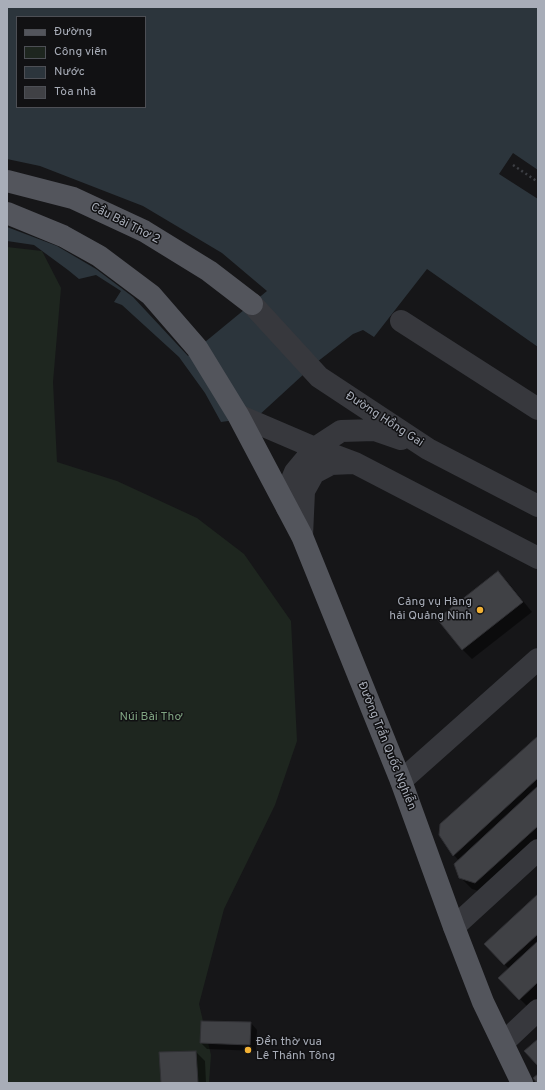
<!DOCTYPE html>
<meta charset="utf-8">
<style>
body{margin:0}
#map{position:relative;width:545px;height:1090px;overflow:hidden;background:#161618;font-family:Overpass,sans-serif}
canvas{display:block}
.frame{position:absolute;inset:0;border:8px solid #a8adb8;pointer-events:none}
.legend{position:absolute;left:16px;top:16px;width:130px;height:92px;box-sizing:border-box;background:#111113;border:1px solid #4d4f55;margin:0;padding:5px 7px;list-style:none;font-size:12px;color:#a8adb8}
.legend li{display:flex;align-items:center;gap:8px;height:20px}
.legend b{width:20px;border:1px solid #4d4f55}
</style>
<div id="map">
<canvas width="545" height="1090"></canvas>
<div class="frame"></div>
<ul class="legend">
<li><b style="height:5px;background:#53555c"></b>Đường</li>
<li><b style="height:11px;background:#1e261f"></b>Công viên</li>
<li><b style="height:11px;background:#2c353c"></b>Nước</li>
<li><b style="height:11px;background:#404145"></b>Tòa nhà</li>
</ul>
</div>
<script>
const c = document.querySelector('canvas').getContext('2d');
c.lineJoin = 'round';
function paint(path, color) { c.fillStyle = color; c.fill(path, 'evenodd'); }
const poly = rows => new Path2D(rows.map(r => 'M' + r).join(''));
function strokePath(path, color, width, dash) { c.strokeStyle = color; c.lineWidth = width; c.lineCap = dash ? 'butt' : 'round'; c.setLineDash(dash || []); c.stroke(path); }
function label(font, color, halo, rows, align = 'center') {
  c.font = font + ' Overpass,sans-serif'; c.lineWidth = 3; c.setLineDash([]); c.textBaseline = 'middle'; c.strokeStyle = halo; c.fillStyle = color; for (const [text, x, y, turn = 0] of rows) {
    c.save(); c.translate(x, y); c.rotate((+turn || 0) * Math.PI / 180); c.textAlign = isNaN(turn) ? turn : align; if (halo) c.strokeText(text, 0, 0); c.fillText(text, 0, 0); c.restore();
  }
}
paint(poly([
 [7,247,42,251,61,288,53,382,57,462,117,481,197,518,244,554,291,621,297,741,275,805,224,909,199,1004,211,1055,209,1083,7,1083]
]), '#1e261f');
paint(poly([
 [7,7,538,7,538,347,427,269,374,337,363,330,353,334,317,362,257,417,221,422,205,393,179,357,122,305,114,302,121,291,96,275,79,279,68,270,34,245,7,241],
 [17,17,145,17,145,107,17,107]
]), '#2c353c');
paint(poly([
 [513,153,538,170,538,199,499,174],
 [7,159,40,166,143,206,222,253,267,291,188,356,133,297,96,269,57,246,7,227]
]), '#161618');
paint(poly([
 [498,572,507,581,532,612,472,659,462,649],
 [538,737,538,849,488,894,472,889,460,877,459,861,454,855],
 [538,895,538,1005,532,1011,520,999,509,969,485,944],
 [251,1023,257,1030,256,1051,207,1049,201,1043],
 [196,1052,205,1061,206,1083,162,1083]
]), '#0007');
const building = poly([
 [498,571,523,602,462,650,437,619,498,571],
 [538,736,538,778,453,856,439,835,440,824,538,736],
 [538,786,538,826,475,883,459,878,454,864,538,786],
 [538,894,538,934,504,965,484,944,538,894],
 [538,941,538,982,519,1000,498,978,538,941],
 [201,1021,251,1022,250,1045,200,1043,201,1021],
 [538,1039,538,1066,524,1051,538,1039],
 [196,1051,198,1083,161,1083,159,1052,196,1051],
 [538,1074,538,1083,537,1083,533,1078,538,1074]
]);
paint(building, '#404145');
strokePath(building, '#303034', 1);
strokePath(poly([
 [513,165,538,182]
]), '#3d3f44', 2.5, [2, 3]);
strokePath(poly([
 [252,304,319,377,428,449,538,506],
 [401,321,538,409],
 [238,415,315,448,355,463,538,558],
 [287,508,287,491,295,472,315,448,341,431,375,430,401,439],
 [302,536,304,491,314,473,331,464,353,463],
 [401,781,538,659],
 [454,927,538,850],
 [503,1043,538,1010]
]), '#37383d', 22);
strokePath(poly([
 [7,181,73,198,144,231,209,271,252,304],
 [7,213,63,236,99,256,151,295,197,348,238,415,302,536,401,781,454,927,483,1002,522,1083]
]), '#53555c', 22);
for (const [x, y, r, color] of [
 [480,610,4,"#f2b134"],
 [248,1050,4,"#f2b134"]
]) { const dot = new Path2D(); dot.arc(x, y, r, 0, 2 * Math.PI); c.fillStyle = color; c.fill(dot); strokePath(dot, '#111113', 1.5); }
label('12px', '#a8adb8', '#111113', [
 ["Cầu Bài Thơ 2",125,224,27],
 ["Đường Hồng Gai",384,420,33],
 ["Đường Trần Quốc Nghiễn",386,746,68]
]);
label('12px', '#a8adb8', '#111113', [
 ["Cảng vụ Hàng",472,603],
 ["hải Quảng Ninh",472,617],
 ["Đền thờ vua",256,1043,"left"],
 ["Lê Thánh Tông",256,1057,"left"]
], 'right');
label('12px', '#7fa381', '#111113', [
 ["Núi Bài Thơ",151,718]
]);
</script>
